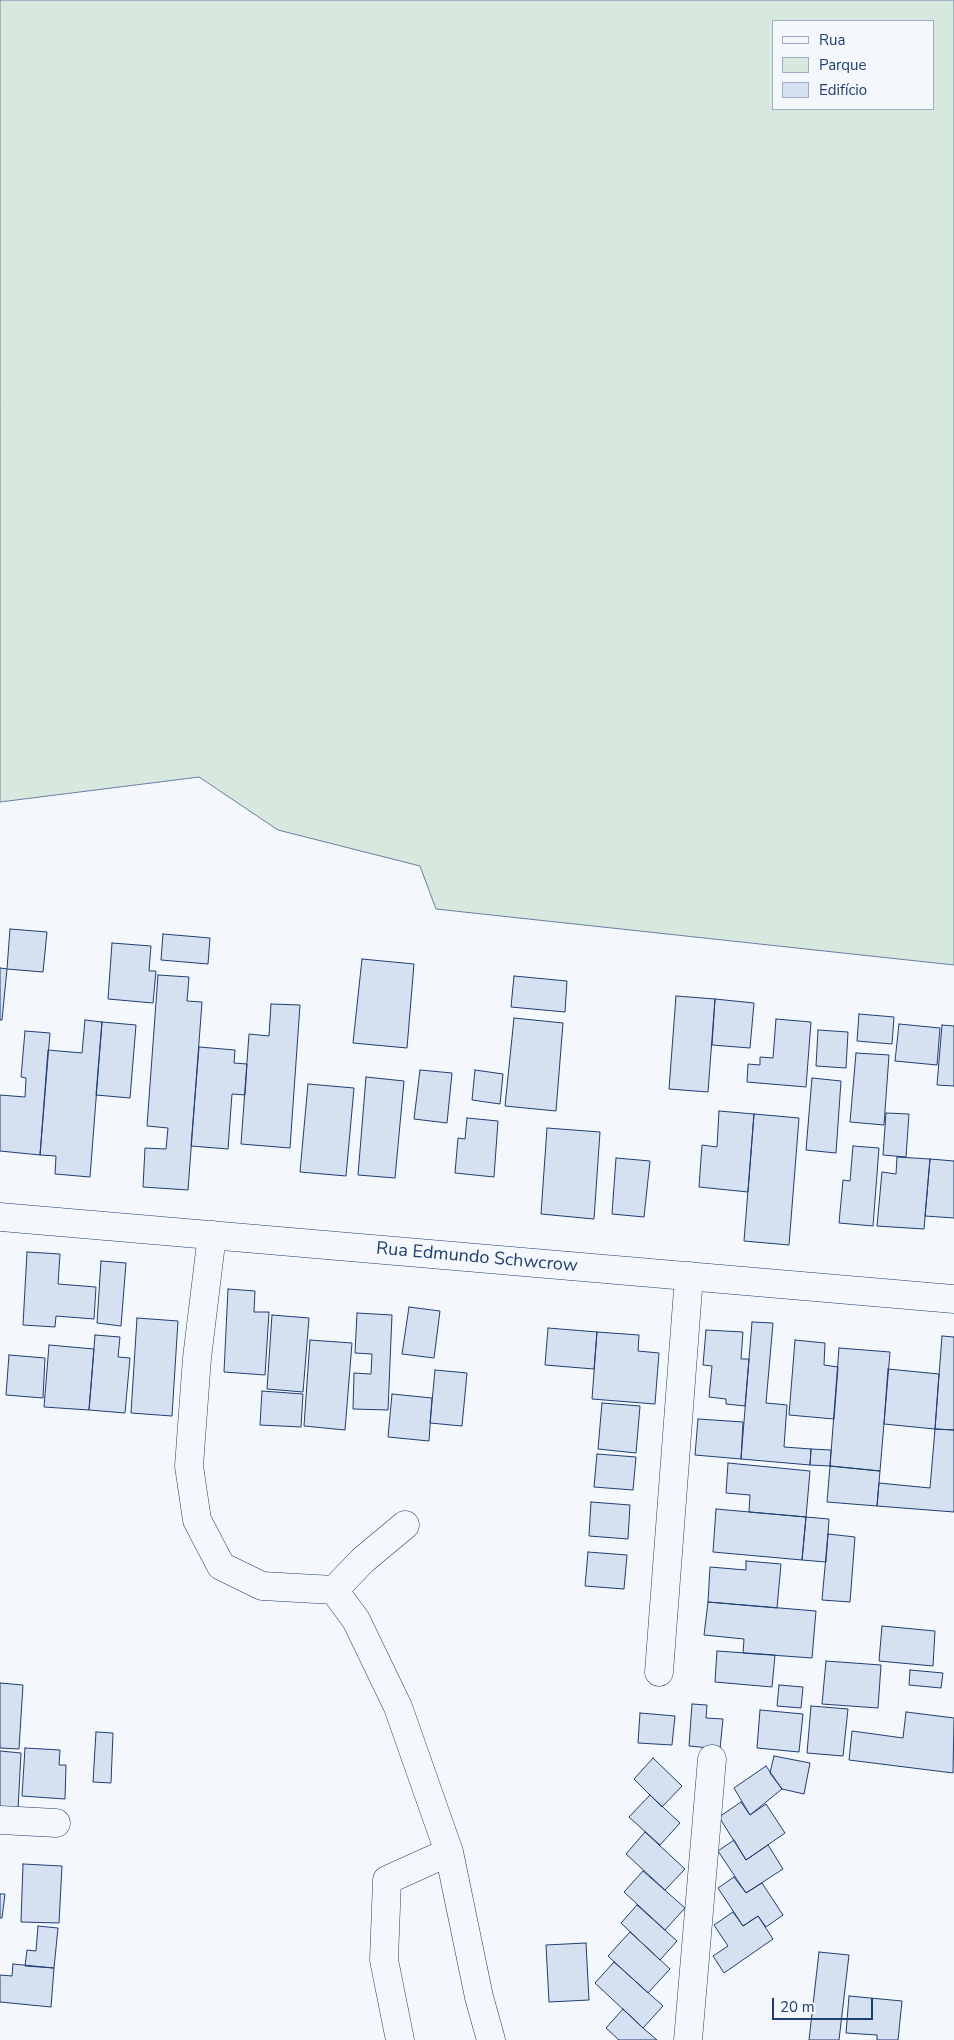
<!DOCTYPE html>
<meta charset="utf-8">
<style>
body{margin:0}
#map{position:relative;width:954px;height:2040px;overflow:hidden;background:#f4f7fb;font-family:"Nunito Sans",sans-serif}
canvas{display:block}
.legend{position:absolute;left:772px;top:20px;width:162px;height:90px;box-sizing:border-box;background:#f4f7fb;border:1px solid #9eadc5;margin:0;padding:6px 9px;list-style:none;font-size:15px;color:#1d3f73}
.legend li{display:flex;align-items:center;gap:10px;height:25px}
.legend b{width:25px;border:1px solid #9eadc5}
.scale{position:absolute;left:772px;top:1998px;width:101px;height:22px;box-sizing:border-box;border:2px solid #1d3f73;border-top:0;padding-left:6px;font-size:15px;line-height:18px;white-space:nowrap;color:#1d3f73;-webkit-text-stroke:4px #f4f7fb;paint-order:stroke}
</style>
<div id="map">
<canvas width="954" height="2040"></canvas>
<ul class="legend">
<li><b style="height:6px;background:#f4f7fb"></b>Rua</li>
<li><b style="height:14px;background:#d7e8df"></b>Parque</li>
<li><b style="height:14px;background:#d5e0f0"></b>Edifício</li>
</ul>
<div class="scale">20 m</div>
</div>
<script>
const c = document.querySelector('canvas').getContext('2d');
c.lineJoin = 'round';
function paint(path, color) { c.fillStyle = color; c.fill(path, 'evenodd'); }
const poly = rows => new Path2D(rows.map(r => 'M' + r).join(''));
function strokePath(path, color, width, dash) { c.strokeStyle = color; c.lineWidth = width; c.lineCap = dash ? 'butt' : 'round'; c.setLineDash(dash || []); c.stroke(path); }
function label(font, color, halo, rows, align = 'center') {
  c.font = font + ' "Nunito Sans",sans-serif'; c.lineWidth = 4; c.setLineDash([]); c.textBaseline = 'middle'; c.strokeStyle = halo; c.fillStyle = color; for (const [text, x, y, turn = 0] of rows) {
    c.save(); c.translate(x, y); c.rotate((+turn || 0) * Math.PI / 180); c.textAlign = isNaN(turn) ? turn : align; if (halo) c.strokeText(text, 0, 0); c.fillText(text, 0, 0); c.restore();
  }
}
const green = poly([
 [0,0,954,0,954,965,436,909,420,866,278,830,199,777,0,802,0,0],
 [933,21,933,109,773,109,773,21,933,21]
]);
paint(green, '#d7e8df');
strokePath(green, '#687fa3', 1);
const building = poly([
 [10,929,47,932,43,972,7,969,10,929],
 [163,934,210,938,208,964,161,960,163,934],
 [112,943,151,946,149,971,156,971,153,1003,108,999,112,943],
 [362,959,414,964,407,1048,353,1043,362,959],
 [0,968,7,969,2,1020,0,1020,0,968],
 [158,975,189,977,187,1001,202,1002,188,1190,143,1187,145,1148,166,1149,168,1128,147,1126,158,975],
 [514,976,567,981,565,1012,511,1007,514,976],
 [676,996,715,999,708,1092,669,1089,676,996],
 [715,999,754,1003,750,1048,712,1045,715,999],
 [271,1004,300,1005,290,1148,241,1144,249,1034,269,1036,271,1004],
 [859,1014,894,1017,892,1044,857,1041,859,1014],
 [514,1018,563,1023,556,1111,505,1106,514,1018],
 [776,1019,811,1022,806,1087,747,1082,748,1064,760,1065,760,1057,773,1058,776,1019],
 [85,1020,102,1022,90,1177,55,1174,56,1156,40,1155,48,1050,82,1053,85,1020],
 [102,1022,136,1025,130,1098,96,1095,102,1022],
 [899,1024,940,1028,937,1065,895,1061,899,1024],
 [942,1025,954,1026,954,1086,937,1085,942,1025],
 [818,1030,848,1032,846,1068,816,1066,818,1030],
 [25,1031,50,1033,40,1155,0,1151,0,1095,25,1097,26,1078,21,1077,25,1031],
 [199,1047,235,1050,234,1063,247,1064,245,1095,232,1094,228,1149,191,1146,199,1047],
 [856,1053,889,1055,884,1125,850,1122,856,1053],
 [420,1070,452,1073,447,1123,414,1119,420,1070],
 [475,1070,503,1074,500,1104,472,1100,475,1070],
 [366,1077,404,1081,395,1178,358,1175,366,1077],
 [812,1078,841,1081,836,1153,806,1150,812,1078],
 [308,1084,354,1088,346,1176,300,1172,308,1084],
 [719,1111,754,1114,748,1192,699,1187,702,1145,717,1147,719,1111],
 [886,1113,909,1114,906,1157,883,1155,886,1113],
 [754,1114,799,1118,789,1245,744,1241,754,1114],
 [467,1118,498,1121,494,1177,455,1173,458,1138,465,1139,467,1118],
 [547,1128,600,1132,594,1219,541,1214,547,1128],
 [853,1146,879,1148,873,1226,839,1223,843,1180,850,1181,853,1146],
 [897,1157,930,1159,924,1229,877,1226,882,1172,896,1174,897,1157],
 [616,1158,650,1161,644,1217,612,1214,616,1158],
 [930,1159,954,1161,954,1218,925,1216,930,1159],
 [27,1252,60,1254,58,1284,96,1287,94,1319,56,1316,55,1327,23,1325,27,1252],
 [101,1261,126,1263,121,1326,97,1323,101,1261],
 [228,1289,255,1291,254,1312,269,1312,265,1375,224,1372,228,1289],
 [409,1307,440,1311,434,1358,402,1354,409,1307],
 [357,1313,392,1315,388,1410,353,1409,354,1373,371,1374,372,1354,355,1353,357,1313],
 [272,1315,309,1318,303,1392,267,1389,272,1315],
 [137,1318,178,1321,172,1416,131,1413,137,1318],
 [752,1322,773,1323,766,1403,787,1405,784,1447,811,1449,810,1465,741,1459,752,1322],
 [548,1328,597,1332,594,1369,545,1365,548,1328],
 [706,1330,743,1332,741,1359,749,1359,745,1406,726,1404,726,1399,709,1397,712,1366,703,1365,706,1330],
 [597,1332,639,1335,638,1351,659,1353,655,1404,592,1399,597,1332],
 [95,1335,120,1337,118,1357,130,1358,125,1413,89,1410,95,1335],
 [942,1336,954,1337,954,1430,935,1429,942,1336],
 [310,1340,352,1343,345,1430,304,1426,310,1340],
 [795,1340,825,1343,824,1365,838,1367,834,1419,789,1415,795,1340],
 [49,1345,94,1349,89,1410,44,1407,49,1345],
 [839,1348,890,1352,880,1471,830,1466,839,1348],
 [9,1355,45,1358,43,1398,6,1395,9,1355],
 [888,1369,939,1374,935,1429,884,1424,888,1369],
 [435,1370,467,1373,462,1426,430,1423,435,1370],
 [262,1391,303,1394,301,1427,260,1425,262,1391],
 [392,1394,432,1398,429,1441,388,1437,392,1394],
 [602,1403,640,1406,636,1453,598,1449,602,1403],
 [698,1419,743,1422,741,1459,695,1455,698,1419],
 [935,1429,954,1430,954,1512,877,1506,879,1483,930,1488,935,1429],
 [811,1449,831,1450,830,1466,810,1465,811,1449],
 [597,1454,636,1457,633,1490,594,1487,597,1454],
 [728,1463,810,1471,806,1517,749,1512,750,1495,726,1493,728,1463],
 [830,1466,880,1471,877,1506,827,1502,830,1466],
 [591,1502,630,1505,628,1539,589,1536,591,1502],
 [716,1509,806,1517,802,1560,713,1552,716,1509],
 [806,1517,829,1519,826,1562,802,1560,806,1517],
 [828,1534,855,1537,850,1602,822,1600,828,1534],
 [588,1552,627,1555,624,1589,585,1586,588,1552],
 [746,1561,781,1564,777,1608,708,1602,710,1567,746,1570,746,1561],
 [708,1602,816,1611,812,1658,743,1653,744,1639,704,1635,708,1602],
 [882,1626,935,1631,933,1666,879,1661,882,1626],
 [717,1651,775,1655,772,1687,715,1682,717,1651],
 [826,1661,881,1665,878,1708,822,1704,826,1661],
 [910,1670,943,1673,941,1688,909,1685,910,1670],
 [0,1683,23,1685,19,1749,0,1748,0,1683],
 [779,1685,803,1687,801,1708,777,1706,779,1685],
 [692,1704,707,1705,706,1718,723,1719,720,1749,689,1746,692,1704],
 [811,1706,848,1709,843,1756,807,1753,811,1706],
 [760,1710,803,1714,799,1752,757,1748,760,1710],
 [906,1712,954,1718,953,1773,849,1760,852,1731,903,1738,906,1712],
 [640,1713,675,1716,672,1745,638,1743,640,1713],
 [96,1732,113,1733,111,1783,93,1782,96,1732],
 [25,1748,60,1750,59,1765,66,1765,65,1799,22,1796,25,1748],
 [0,1751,21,1753,18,1809,0,1807,0,1751],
 [774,1756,810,1763,804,1794,782,1789,770,1773,774,1756],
 [653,1758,682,1786,662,1807,634,1779,653,1758],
 [766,1766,782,1789,750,1815,734,1788,766,1766],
 [650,1795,680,1823,660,1845,629,1817,650,1795],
 [741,1802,750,1815,766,1804,785,1833,746,1860,719,1817,741,1802],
 [645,1832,685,1869,665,1890,626,1854,645,1832],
 [734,1840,746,1860,768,1845,783,1869,746,1893,718,1851,734,1840],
 [23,1864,62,1866,59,1923,21,1922,23,1864],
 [643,1871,685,1908,665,1930,624,1892,643,1871],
 [734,1877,746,1893,762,1883,783,1915,766,1927,758,1916,743,1926,718,1888,734,1877],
 [0,1894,5,1894,2,1918,0,1918,0,1894],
 [637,1905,677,1941,660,1960,621,1923,637,1905],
 [733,1912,743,1926,758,1916,773,1939,724,1973,713,1956,728,1946,714,1925,733,1912],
 [38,1926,58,1928,54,1968,25,1966,27,1950,36,1951,38,1926],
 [630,1932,670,1969,648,1993,608,1956,630,1932],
 [586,1943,589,2000,549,2002,546,1945,586,1943],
 [819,1952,849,1955,839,2040,809,2040,819,1952],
 [614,1962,663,2006,643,2028,595,1983,614,1962],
 [13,1964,54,1968,51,2007,0,2002,0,1975,12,1976,13,1964],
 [849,1996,902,2001,898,2040,877,2040,877,2035,846,2033,849,1996],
 [623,2009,643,2028,657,2040,619,2040,606,2028,623,2009]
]);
paint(building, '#d5e0f0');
strokePath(building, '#1d3f73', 1);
const minor = poly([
 [0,1217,954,1299],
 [212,1235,197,1358,189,1466,197,1520,221,1566,262,1586,334,1590,356,1620,398,1707,449,1852,479,1997,491,2040],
 [334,1590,363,1560,405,1525],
 [659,1672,689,1276],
 [0,1820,56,1823],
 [400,2040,384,1960,387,1880,449,1852],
 [688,2040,712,1759]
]);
strokePath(minor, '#1d3f73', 29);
strokePath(minor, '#f4f7fb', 28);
label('18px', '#1d3f73', '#f4f7fb', [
 ["Rua Edmundo Schwcrow",477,1258,5]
]);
</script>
